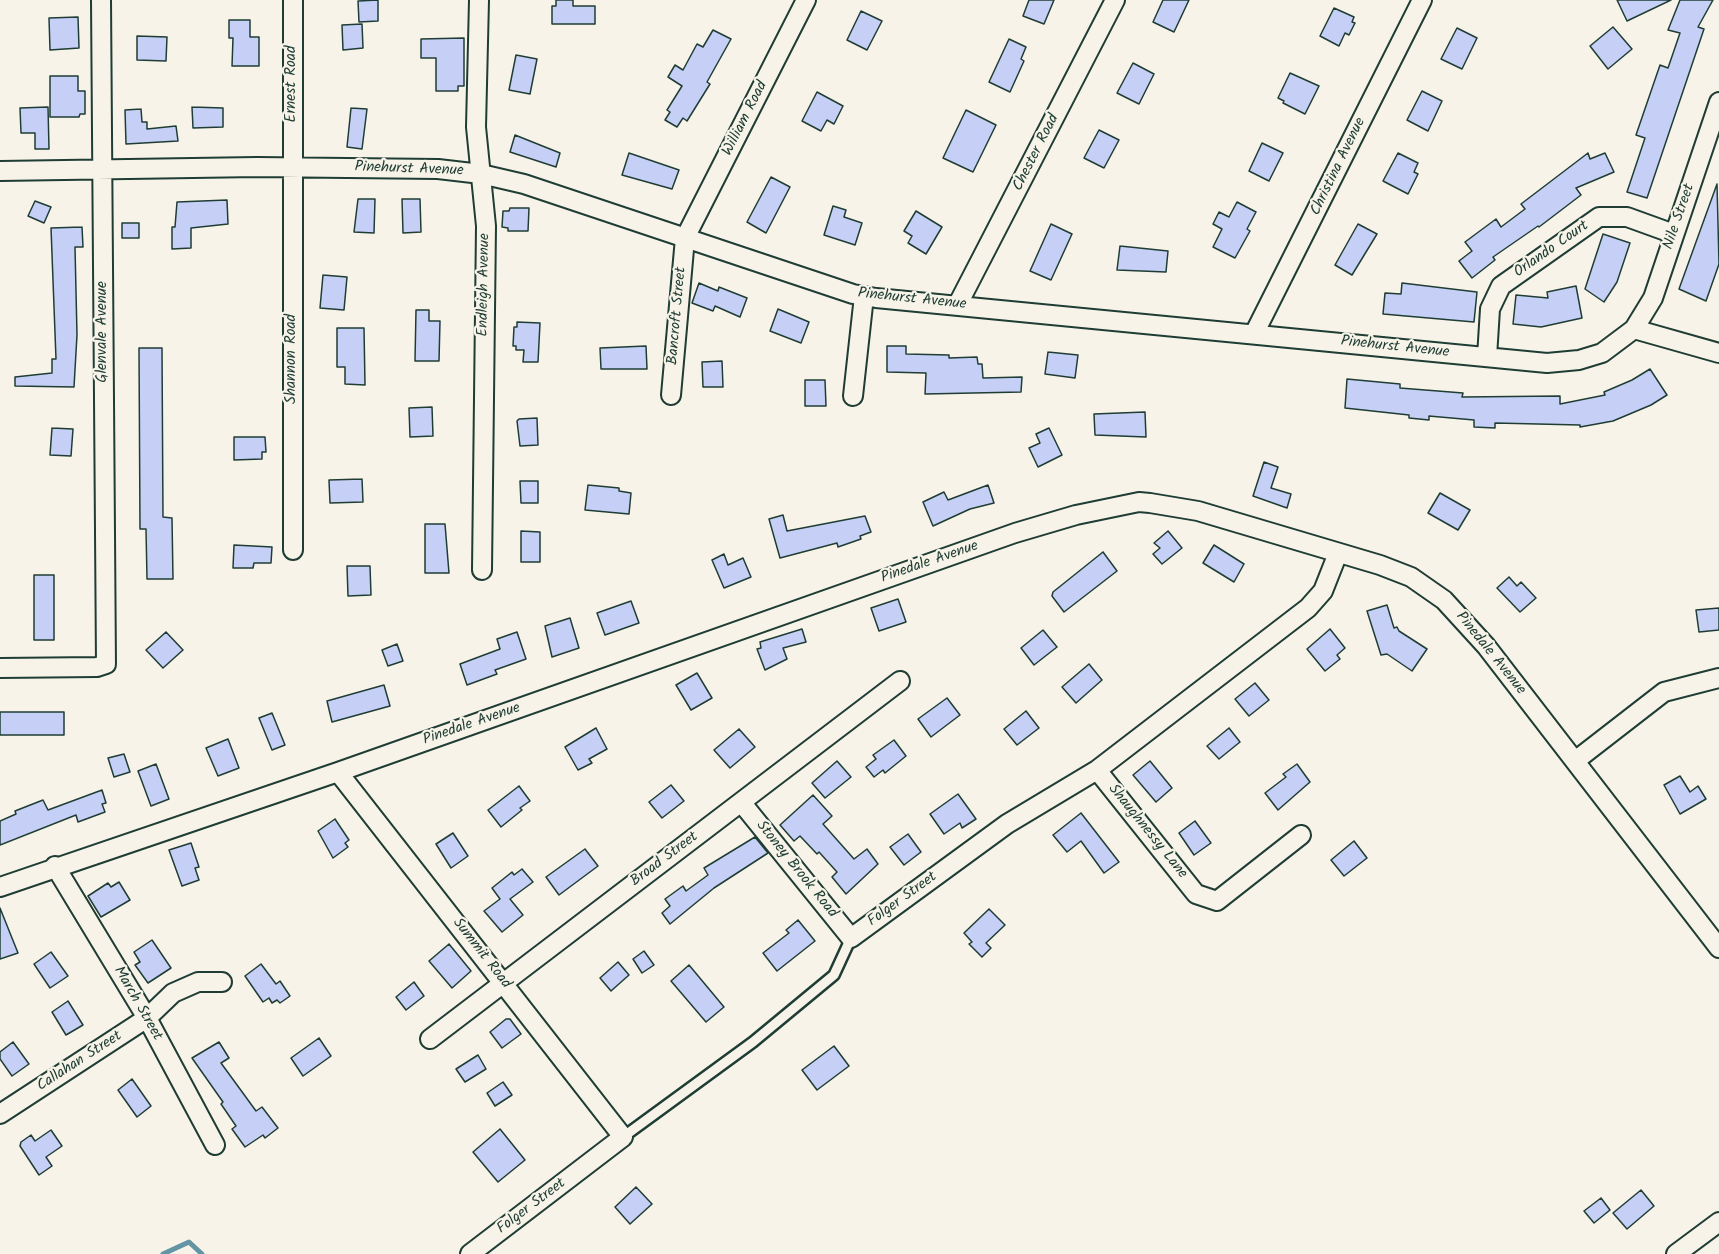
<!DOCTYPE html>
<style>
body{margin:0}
canvas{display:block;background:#f7f3e8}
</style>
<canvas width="1719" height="1254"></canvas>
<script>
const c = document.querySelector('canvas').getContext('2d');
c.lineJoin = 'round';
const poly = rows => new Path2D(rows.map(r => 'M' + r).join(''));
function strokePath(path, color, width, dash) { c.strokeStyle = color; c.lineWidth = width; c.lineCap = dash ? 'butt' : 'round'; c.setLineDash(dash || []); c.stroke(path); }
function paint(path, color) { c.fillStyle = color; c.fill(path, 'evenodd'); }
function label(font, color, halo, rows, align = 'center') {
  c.font = font + ' Kalam,sans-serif'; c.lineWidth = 4.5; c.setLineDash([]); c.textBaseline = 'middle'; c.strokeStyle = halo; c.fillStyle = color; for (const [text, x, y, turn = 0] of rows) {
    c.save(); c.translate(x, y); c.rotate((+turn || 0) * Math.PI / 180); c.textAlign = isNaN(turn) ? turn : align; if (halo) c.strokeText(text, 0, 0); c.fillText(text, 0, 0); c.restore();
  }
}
strokePath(poly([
 [163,1254,189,1242,202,1254]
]), '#6395a5', 5);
const building = poly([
 [378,0,378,21,359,22,358,1,378,0],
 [556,0,573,0,573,6,595,6,595,24,552,24,552,6,556,6,556,0],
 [1029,0,1054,0,1044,24,1023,16,1029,0],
 [1163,0,1189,0,1174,32,1153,22,1163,0],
 [1617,0,1671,0,1627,21,1617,0],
 [1680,0,1713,0,1698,27,1704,29,1647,198,1627,192,1645,138,1636,135,1660,65,1668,68,1680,33,1668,30,1680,0],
 [1334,8,1354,17,1352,22,1355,23,1349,35,1345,33,1339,46,1320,36,1334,8],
 [861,11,882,21,867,50,847,40,861,11],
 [78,17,79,48,50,50,49,18,78,17],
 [229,20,250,20,250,37,259,37,259,66,232,66,233,38,229,38,229,20],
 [362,24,363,48,343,50,342,25,362,24],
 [1613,27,1632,49,1608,69,1590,46,1613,27],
 [1457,28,1477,38,1462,69,1441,59,1457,28],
 [713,30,731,39,707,82,710,84,687,121,683,118,677,127,665,120,670,112,667,110,682,86,668,77,675,65,683,70,697,44,703,47,713,30],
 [137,36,167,37,166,61,137,60,137,36],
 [464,38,464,86,458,86,458,91,436,91,436,58,421,58,421,39,464,38],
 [1009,39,1026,47,1021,59,1024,61,1010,92,989,82,1009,39],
 [516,55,537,59,530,94,509,90,516,55],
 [1133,63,1154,74,1139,104,1117,93,1133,63],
 [1290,73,1319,86,1305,114,1283,103,1284,101,1278,98,1290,73],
 [50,76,78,76,78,91,85,91,85,114,80,114,79,117,50,117,50,76],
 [1422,91,1442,101,1428,131,1407,120,1422,91],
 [817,92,843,106,834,124,827,120,821,131,802,121,817,92],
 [48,107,49,149,35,149,35,133,21,133,20,108,48,107],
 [192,107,223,108,223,127,193,128,192,107],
 [351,108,367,109,362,149,347,147,351,108],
 [141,109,142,122,147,122,147,129,176,126,178,141,126,144,125,110,141,109],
 [966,110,996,125,973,172,943,158,966,110],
 [1099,130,1119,140,1104,168,1084,158,1099,130],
 [515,135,560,153,556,167,510,152,515,135],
 [1262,143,1283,153,1269,181,1249,171,1262,143],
 [629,153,679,170,672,189,622,175,629,153],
 [1398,153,1418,163,1414,172,1418,174,1408,194,1383,181,1398,153],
 [1588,153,1590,159,1605,153,1614,172,1576,188,1581,195,1539,227,1538,226,1493,257,1495,260,1472,278,1459,261,1472,251,1465,242,1496,219,1501,227,1525,209,1521,204,1588,153],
 [771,177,790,187,766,233,747,222,771,177],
 [1717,184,1719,264,1706,301,1679,289,1717,184],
 [358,199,375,199,374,233,354,232,358,199],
 [402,199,420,199,421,232,403,233,402,199],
 [227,200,228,224,191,228,191,248,172,249,172,227,175,227,177,202,227,200],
 [35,201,51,207,44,223,28,216,35,201],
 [1237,202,1256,212,1247,229,1250,231,1235,258,1213,247,1222,229,1213,224,1219,212,1229,217,1237,202],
 [833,206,846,210,844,217,862,223,855,245,824,235,833,206],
 [510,208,529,208,528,231,508,231,508,228,502,227,503,211,509,211,510,208],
 [916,211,942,227,926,254,908,243,912,236,904,231,916,211],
 [122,223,139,223,139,238,122,238,122,223],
 [1051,224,1072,234,1051,280,1030,271,1051,224],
 [1358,224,1377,234,1352,275,1335,265,1358,224],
 [82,227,83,247,75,247,77,335,74,387,15,386,15,377,52,373,52,359,56,359,51,228,82,227],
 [1603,234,1630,243,1617,282,1604,302,1585,289,1603,234],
 [1120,246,1168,251,1166,272,1117,270,1120,246],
 [323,275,347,277,344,310,320,308,323,275],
 [699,283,718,291,719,287,747,298,740,317,715,306,713,311,692,303,699,283],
 [1402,283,1477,292,1474,322,1383,314,1385,293,1401,294,1402,283],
 [1576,286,1582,318,1541,327,1513,324,1516,295,1548,298,1547,292,1576,286],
 [778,309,809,322,801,343,770,331,778,309],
 [416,310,429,310,429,321,440,321,439,361,415,361,416,310],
 [517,322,540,323,538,362,523,362,524,350,516,350,516,346,513,346,514,327,517,327,517,322],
 [337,328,364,328,365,385,345,384,345,367,337,367,337,328],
 [646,346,647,369,601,369,600,348,646,346],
 [887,346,906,346,906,354,949,355,949,358,977,357,978,364,982,364,983,378,1022,377,1021,392,925,394,926,373,887,372,887,346],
 [139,348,162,348,163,517,172,518,173,579,147,579,146,529,140,529,139,348],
 [1048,352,1078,355,1075,378,1045,374,1048,352],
 [722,361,723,387,703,387,702,362,722,361],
 [1650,369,1667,395,1651,405,1613,421,1580,427,1580,425,1495,423,1495,428,1474,427,1474,420,1429,416,1429,420,1409,418,1409,415,1345,408,1347,379,1400,384,1400,388,1463,393,1462,397,1560,396,1560,404,1605,395,1604,392,1632,380,1650,369],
 [805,380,825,380,826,406,805,406,805,380],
 [432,407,433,436,410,437,409,408,432,407],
 [1145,412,1146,437,1095,435,1094,414,1145,412],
 [537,418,538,445,520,446,517,421,519,419,537,418],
 [52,428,73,429,71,456,50,455,52,428],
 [1049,428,1062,455,1038,467,1029,448,1040,443,1036,434,1049,428],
 [234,437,265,437,266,452,262,452,262,459,234,460,234,437],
 [1264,462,1278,467,1271,488,1291,494,1287,508,1253,496,1264,462],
 [362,479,363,502,330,503,329,480,362,479],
 [520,481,538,481,538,503,521,503,520,481],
 [588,485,619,488,619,491,631,493,629,514,585,510,588,485],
 [988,485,994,503,970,509,933,526,923,502,944,492,948,500,988,485],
 [1440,493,1470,510,1458,530,1428,513,1440,493],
 [783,515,787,531,865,516,871,532,860,536,861,539,838,547,837,543,780,558,769,519,783,515],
 [425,524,445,524,449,573,425,573,425,524],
 [521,531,540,532,540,562,521,562,521,531],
 [1168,531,1182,548,1162,564,1153,554,1160,548,1154,543,1168,531],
 [234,545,272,547,271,563,254,563,253,568,233,568,234,545],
 [1214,545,1244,564,1234,582,1203,563,1214,545],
 [1103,552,1117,571,1064,612,1052,596,1053,592,1103,552],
 [724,554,728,565,743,558,751,577,724,588,712,560,724,554],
 [347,566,370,566,371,595,348,596,347,566],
 [34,575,54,575,54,640,34,640,34,575],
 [1509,577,1517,586,1521,582,1536,598,1520,612,1497,588,1509,577],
 [898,599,906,622,879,631,871,608,898,599],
 [631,601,639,623,605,635,597,613,631,601],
 [1387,605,1394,628,1397,627,1399,631,1427,649,1412,671,1387,654,1381,655,1367,611,1387,605],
 [1719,608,1719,630,1699,632,1696,610,1719,608],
 [570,618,579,648,552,657,545,626,570,618],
 [802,629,806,642,783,648,787,659,765,670,757,649,761,648,760,642,802,629],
 [1330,629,1345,648,1337,655,1340,659,1325,671,1307,649,1330,629],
 [1043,630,1057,647,1034,665,1021,648,1043,630],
 [166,632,183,650,163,668,146,650,166,632],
 [517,632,526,659,495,670,497,674,467,685,460,664,500,649,497,639,517,632],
 [397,644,403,661,388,666,382,650,397,644],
 [1089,664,1102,680,1076,703,1062,687,1089,664],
 [697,673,712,698,691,710,676,685,697,673],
 [1255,683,1269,700,1249,716,1235,699,1255,683],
 [384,685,390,706,332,722,327,701,384,685],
 [947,698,960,715,931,737,918,719,947,698],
 [1026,711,1039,728,1017,745,1004,729,1026,711],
 [0,712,64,712,64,735,0,735,0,712],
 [272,713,285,745,272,750,259,718,272,713],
 [596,728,607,749,589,759,592,763,578,770,565,747,596,728],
 [1229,728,1240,742,1219,759,1207,746,1229,728],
 [739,729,755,747,730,768,714,750,739,729],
 [228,739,239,768,218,776,206,748,228,739],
 [894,740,906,756,885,773,883,770,874,777,866,767,876,759,873,755,894,740],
 [124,754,130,772,114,777,108,758,124,754],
 [837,761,851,777,825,798,812,783,837,761],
 [1150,761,1172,788,1156,802,1133,775,1150,761],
 [156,764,169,799,151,806,138,771,156,764],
 [1297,764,1310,782,1278,810,1265,793,1286,777,1283,774,1297,764],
 [1680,776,1690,792,1698,786,1706,799,1680,814,1664,785,1680,776],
 [671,785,684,801,662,818,649,802,671,785],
 [519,786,530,801,520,808,522,810,501,827,488,810,519,786],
 [102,790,106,803,102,804,105,812,78,822,76,815,0,845,0,821,16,814,15,811,43,800,48,810,102,790],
 [958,794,976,819,962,828,960,823,944,834,930,814,958,794],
 [813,795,832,816,823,824,854,859,867,849,878,864,846,894,832,877,837,872,819,852,817,854,800,836,794,841,780,825,813,795],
 [1081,813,1119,862,1104,873,1081,841,1067,852,1053,835,1081,813],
 [335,819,349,840,345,843,348,847,333,858,318,831,335,819],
 [1195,821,1211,843,1194,855,1179,833,1195,821],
 [453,833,468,856,451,868,436,844,453,833],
 [908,834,921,852,904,865,890,847,908,834],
 [755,837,768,853,714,888,670,924,662,913,670,906,665,899,683,886,686,891,708,875,704,868,755,837],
 [1354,841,1367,858,1344,876,1331,860,1354,841],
 [191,843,199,867,195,868,199,880,182,886,169,850,191,843],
 [585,849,598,866,559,895,546,877,585,849],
 [522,869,533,882,510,899,523,915,502,932,484,911,500,899,492,888,512,872,514,875,522,869],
 [119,882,130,900,101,917,88,896,108,883,111,887,119,882],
 [0,908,18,953,0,959,0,908],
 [989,909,1005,925,986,943,991,948,982,957,969,944,972,942,964,933,989,909],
 [798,920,815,941,777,971,763,953,789,933,786,930,798,920],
 [152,940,171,968,148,983,135,965,140,962,134,952,152,940],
 [449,944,471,971,452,988,429,961,449,944],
 [644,951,654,965,642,973,633,959,644,951],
 [51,952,68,976,50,988,34,964,51,952],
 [618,962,629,975,611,991,600,978,618,962],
 [261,964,276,984,280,981,290,996,280,1003,277,1000,272,1003,269,998,263,1002,245,976,261,964],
 [689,965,724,1007,706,1022,671,981,689,965],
 [414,982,424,996,406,1010,396,997,414,982],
 [68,1001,83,1025,66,1035,52,1012,68,1001],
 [506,1019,510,1019,521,1034,502,1048,490,1032,506,1019],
 [319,1038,331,1056,303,1076,291,1058,319,1038],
 [13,1042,29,1064,12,1076,0,1059,0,1052,13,1042],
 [219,1042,229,1058,221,1063,256,1111,262,1107,278,1128,265,1138,263,1135,245,1147,232,1129,236,1126,221,1104,223,1102,192,1058,219,1042],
 [834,1046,849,1066,817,1090,802,1070,834,1046],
 [478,1055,486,1069,465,1082,456,1069,478,1055],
 [132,1079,151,1106,137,1117,118,1090,132,1079],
 [503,1082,512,1095,495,1106,487,1093,503,1082],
 [500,1129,525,1160,498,1182,473,1152,500,1129],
 [51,1130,62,1146,46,1157,52,1166,39,1175,20,1146,21,1142,31,1135,35,1141,51,1130],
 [636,1187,652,1204,630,1224,615,1207,636,1187],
 [1641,1190,1654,1206,1627,1229,1613,1213,1641,1190],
 [1601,1198,1610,1210,1594,1223,1584,1211,1601,1198]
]);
paint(building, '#c6d0f7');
strokePath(building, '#1f3d34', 1.5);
const service = poly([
 [623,1137,753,1042,834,975,851,938]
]);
const minor = poly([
 [293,0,293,550],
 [479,0,476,127,486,226,482,570],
 [0,171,257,167,438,169,481,174,524,184,853,294,876,298,1547,363,1579,360,1602,353,1634,329,1719,353],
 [958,304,1115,0],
 [1634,329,1653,298,1719,102],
 [1254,334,1422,0],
 [1487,357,1490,309,1501,286,1599,217,1627,217,1674,234],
 [671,395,685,238,806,0],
 [853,396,864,296],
 [0,668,97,667,106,664,101,0],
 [1575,761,1664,692,1719,678],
 [1097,770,1196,894,1217,901,1301,835],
 [338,772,623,1137,470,1254],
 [741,802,851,938,1007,824,1097,770,1308,608,1323,591,1338,553],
 [55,866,147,1018,215,1145],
 [0,887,338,772,1015,533,1076,515,1139,502,1150,503,1198,511,1380,565,1411,577,1444,600,1486,646,1719,948],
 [430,1039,900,681],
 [0,1114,147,1018,173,993,198,982,222,982],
 [1676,1254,1719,1222]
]);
strokePath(service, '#1f3d34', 14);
strokePath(minor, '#1f3d34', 22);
strokePath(service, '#f7f3e8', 9);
strokePath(minor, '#f7f3e8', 18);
label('15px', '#1f3d34', '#f7f3e8', [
 ["Ernest Road",292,84,-90],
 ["William Road",746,119,-63],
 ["Chester Road",1037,153,-63],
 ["Christina Avenue",1339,167,-64],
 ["Pinehurst Avenue",409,170,2],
 ["Nile Street",1680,217,-71],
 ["Orlando Court",1552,250,-35],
 ["Endleigh Avenue",485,285,-89],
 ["Pinehurst Avenue",912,300,6],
 ["Bancroft Street",678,316,-85],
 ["Glenvale Avenue",103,332,-90],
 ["Pinehurst Avenue",1395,348,6],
 ["Shannon Road",292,359,-90],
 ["Pinedale Avenue",930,563,-19],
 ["Pinedale Avenue",1490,654,51],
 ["Pinedale Avenue",472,725,-19],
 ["Shaughnessy Lane",1147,832,51],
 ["Broad Street",665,860,-37],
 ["Stoney Brook Road",796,870,51],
 ["Folger Street",903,900,-36],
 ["Summit Road",481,954,52],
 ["March Street",137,1004,60],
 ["Callahan Street",80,1062,-33],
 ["Folger Street",532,1207,-37]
]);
</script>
